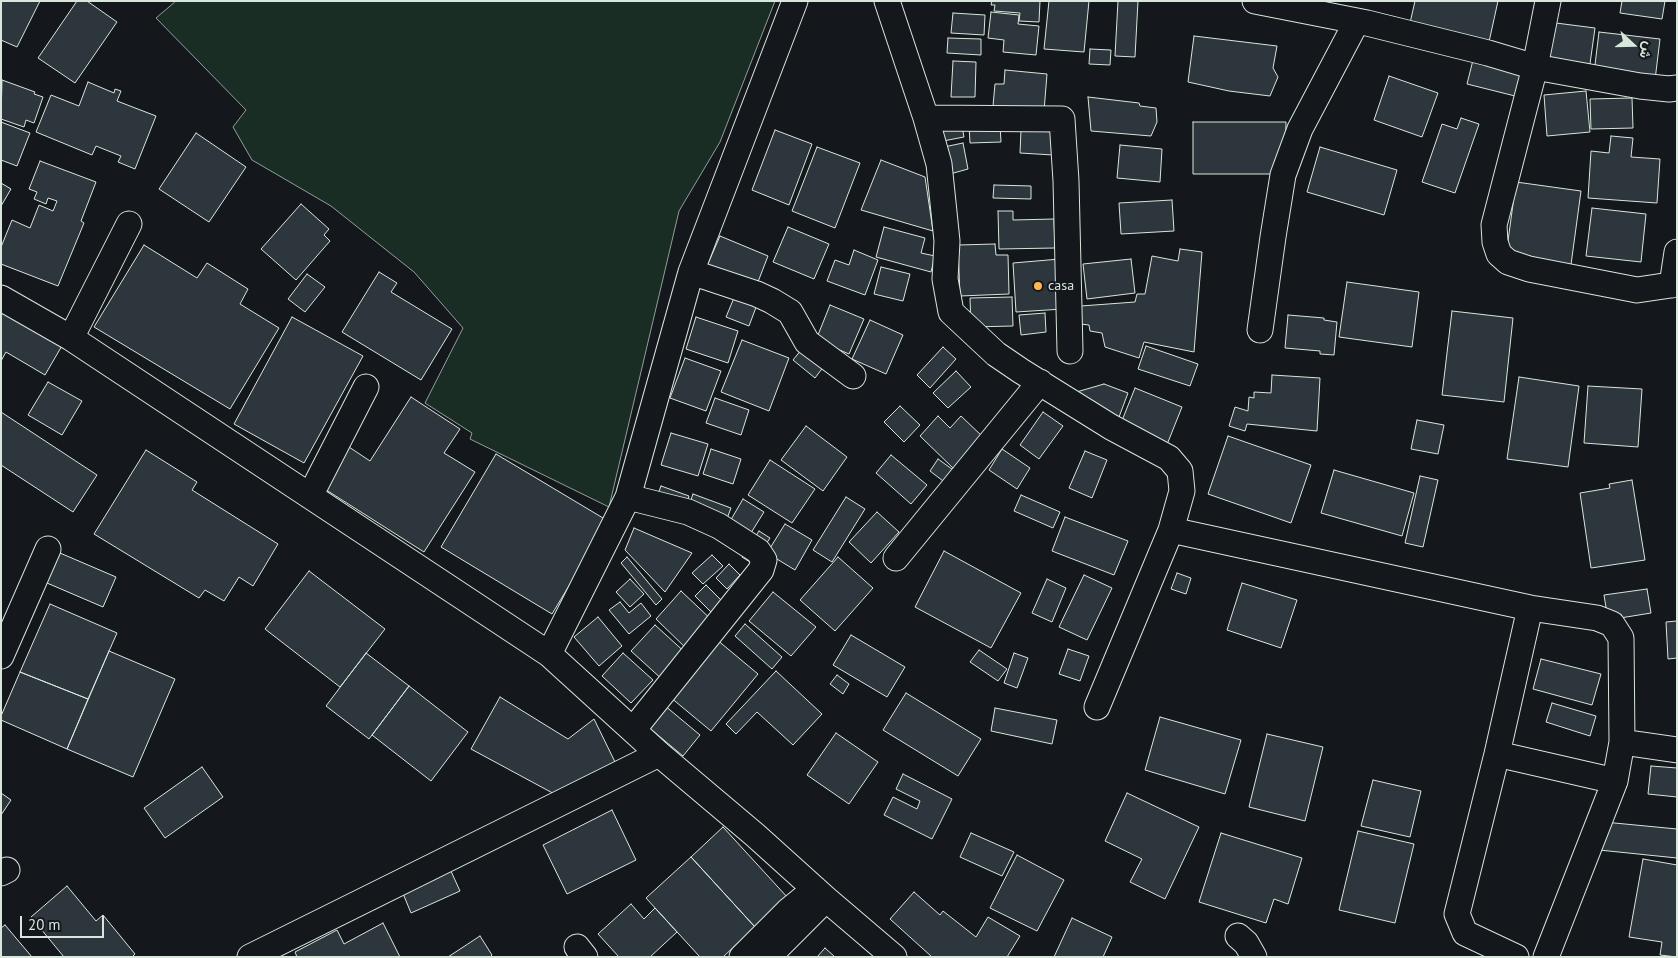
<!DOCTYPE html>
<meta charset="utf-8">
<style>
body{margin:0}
#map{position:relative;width:1678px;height:958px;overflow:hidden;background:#14181c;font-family:"PT Sans",Vazirmatn,sans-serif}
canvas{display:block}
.frame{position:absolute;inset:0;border:2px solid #d8e6dc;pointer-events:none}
.north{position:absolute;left:1608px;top:20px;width:50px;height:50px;-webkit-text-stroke:4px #14181c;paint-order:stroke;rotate:111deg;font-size:14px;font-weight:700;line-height:20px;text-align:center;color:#d8e6dc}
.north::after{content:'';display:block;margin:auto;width:18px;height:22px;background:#d8e6dc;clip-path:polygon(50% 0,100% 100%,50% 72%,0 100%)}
.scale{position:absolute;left:20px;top:916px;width:84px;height:22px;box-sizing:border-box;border:2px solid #d8e6dc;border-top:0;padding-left:6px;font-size:15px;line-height:18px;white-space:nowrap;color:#d8e6dc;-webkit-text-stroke:4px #14181c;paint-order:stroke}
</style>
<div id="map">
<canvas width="1678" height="958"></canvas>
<div class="frame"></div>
<div class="north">ش</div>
<div class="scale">20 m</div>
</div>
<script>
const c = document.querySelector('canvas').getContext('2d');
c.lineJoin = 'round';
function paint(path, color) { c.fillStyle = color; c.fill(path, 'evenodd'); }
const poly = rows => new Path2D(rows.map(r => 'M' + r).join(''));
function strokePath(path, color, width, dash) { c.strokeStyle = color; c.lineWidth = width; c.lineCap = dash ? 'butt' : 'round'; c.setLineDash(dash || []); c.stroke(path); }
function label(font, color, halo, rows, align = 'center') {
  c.font = font + ' "PT Sans",sans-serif'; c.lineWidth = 4; c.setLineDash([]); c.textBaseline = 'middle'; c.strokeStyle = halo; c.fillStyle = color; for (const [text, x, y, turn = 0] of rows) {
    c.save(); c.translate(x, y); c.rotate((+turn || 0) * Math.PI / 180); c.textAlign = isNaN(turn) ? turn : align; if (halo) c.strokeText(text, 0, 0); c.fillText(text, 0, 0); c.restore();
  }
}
const green = poly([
 [176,1,775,1,720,142,679,211,609,507,470,439,472,433,425,403,463,328,414,272,331,206,252,160,233,127,246,110,156,18,176,1]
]);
paint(green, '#1a2d24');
strokePath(green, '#939e99', 1);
const building = poly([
 [1,1,40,1,17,47,1,40,1,1],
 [77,1,87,1,117,22,75,83,38,58,77,1],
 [992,1,1040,1,1039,22,1019,21,1020,13,994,11,995,5,991,5,992,1],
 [1049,1,1089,1,1084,52,1044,49,1049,1],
 [1118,1,1138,1,1135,57,1115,56,1118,1],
 [1415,1,1498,1,1489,42,1410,23,1415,1],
 [1622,1,1665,1,1662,19,1620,13,1622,1],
 [991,12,1019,15,1018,24,1039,26,1036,55,1003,52,1004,40,988,38,991,12],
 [953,13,985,15,984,35,951,33,953,13],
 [1548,22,1595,28,1589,71,1542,65,1548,22],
 [1599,32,1660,39,1655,80,1594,73,1599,32],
 [1194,36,1277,46,1273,68,1278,77,1270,96,1229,91,1188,82,1194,36],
 [948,38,981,39,981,55,947,53,948,38],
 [1090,49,1111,50,1110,65,1089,64,1090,49],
 [1473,60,1522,72,1515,96,1467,84,1473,60],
 [953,61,976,62,975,97,951,97,953,61],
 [1005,70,1047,74,1044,111,993,106,995,84,1004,84,1005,70],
 [1389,76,1438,93,1422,137,1374,120,1389,76],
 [2,80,35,92,34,94,43,97,34,123,26,120,24,127,1,119,2,80],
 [88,82,114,93,115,89,121,91,117,101,156,116,135,169,118,162,121,156,96,146,92,155,36,132,51,95,79,106,88,82],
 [1586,91,1590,132,1547,136,1544,95,1586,91],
 [1088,97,1139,103,1140,106,1156,108,1157,122,1151,136,1091,131,1088,97],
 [1632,98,1633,128,1591,129,1590,99,1632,98],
 [1461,118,1479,124,1455,193,1422,182,1442,124,1457,129,1461,118],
 [961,121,964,137,943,141,940,125,961,121],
 [1,122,30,133,17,166,1,160,1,122],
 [1193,122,1286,122,1285,174,1193,174,1193,122],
 [969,125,1000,125,1001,142,970,143,969,125],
 [775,130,812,144,789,205,752,190,775,130],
 [1021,130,1054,132,1053,155,1020,153,1021,130],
 [196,133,246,167,209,222,159,189,196,133],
 [1611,136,1633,138,1631,157,1660,159,1657,203,1588,198,1591,151,1609,153,1611,136],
 [963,143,968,169,950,174,944,147,963,143],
 [1120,145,1162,149,1160,182,1117,178,1120,145],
 [817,147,860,163,835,228,792,211,817,147],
 [1320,147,1397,170,1384,215,1307,192,1320,147],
 [881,160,925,177,933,231,861,210,881,160],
 [40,161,96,182,81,221,84,223,58,286,1,264,1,247,12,220,30,228,39,205,53,211,57,201,48,198,46,204,34,199,37,192,29,189,40,161],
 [1516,182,1581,191,1570,272,1505,263,1516,182],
 [1,183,11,189,1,206,1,183],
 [994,185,1031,186,1031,199,993,198,994,185],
 [1172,200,1174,231,1121,234,1119,203,1172,200],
 [301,204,329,229,324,235,330,241,296,280,261,249,301,204],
 [1592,208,1646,214,1641,262,1586,256,1592,208],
 [998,211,1013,211,1013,220,1054,219,1055,248,999,249,998,211],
 [788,227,829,244,814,279,773,262,788,227],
 [884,227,925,238,921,253,935,256,931,272,876,257,884,227],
 [720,236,768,256,756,287,707,266,720,236],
 [995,244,996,255,1008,255,1009,294,960,296,958,245,995,244],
 [144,245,197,278,207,263,248,289,240,304,279,328,230,409,94,327,144,245],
 [1180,249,1202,252,1194,352,1144,342,1139,358,1105,347,1102,333,1090,331,1089,325,1080,324,1081,306,1135,302,1137,294,1145,294,1152,256,1178,261,1180,249],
 [854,250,878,260,865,295,827,281,835,260,849,265,854,250],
 [1060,259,1063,309,1016,312,1013,263,1060,259],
 [1131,259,1135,293,1087,299,1083,264,1131,259],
 [881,267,910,274,903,301,874,294,881,267],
 [379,272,397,283,391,292,452,329,421,380,342,332,379,272],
 [307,274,325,287,305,312,288,299,307,274],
 [1347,282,1419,292,1412,347,1339,337,1347,282],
 [736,293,758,302,749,326,726,317,736,293],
 [1012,297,1013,326,971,327,970,298,1012,297],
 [830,305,864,319,849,354,816,340,830,305],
 [1,306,63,344,45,375,6,352,1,361,1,306],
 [1452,311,1513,318,1504,402,1442,395,1452,311],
 [1045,313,1046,332,1021,335,1019,315,1045,313],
 [1288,315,1324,318,1324,320,1337,322,1334,355,1320,354,1320,351,1285,348,1288,315],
 [292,317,363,356,304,463,234,424,292,317],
 [696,317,738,331,728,363,686,349,696,317],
 [870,320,903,335,886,374,852,359,870,320],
 [742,340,789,358,769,411,721,392,742,340],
 [1146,346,1198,364,1190,386,1138,369,1146,346],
 [943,347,956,359,930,388,917,375,943,347],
 [802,349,824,366,815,378,793,360,802,349],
 [685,358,721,371,706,411,670,398,685,358],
 [956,371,971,387,948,408,933,393,956,371],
 [1272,375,1320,378,1317,431,1247,424,1245,431,1229,426,1235,407,1248,411,1249,397,1254,398,1254,392,1271,393,1272,375],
 [1519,377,1579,386,1568,467,1507,459,1519,377],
 [48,382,82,401,62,435,28,415,48,382],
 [1104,384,1128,393,1116,425,1073,393,1104,384],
 [1588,386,1642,389,1638,447,1584,443,1588,386],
 [1135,388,1182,407,1166,447,1119,428,1135,388],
 [411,397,460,429,444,453,475,472,424,552,320,486,346,445,370,461,411,397],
 [715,398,749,410,741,435,706,423,715,398],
 [900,406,920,425,904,442,884,422,900,406],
 [1,412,97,475,73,512,1,465,1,412],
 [1043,412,1063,426,1039,459,1020,445,1043,412],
 [938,416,950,428,961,416,984,438,955,470,920,436,938,416],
 [1417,420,1444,425,1438,454,1411,449,1417,420],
 [806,426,847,457,823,491,781,460,806,426],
 [671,433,708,444,698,476,661,465,671,433],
 [1228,436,1311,465,1291,523,1208,494,1228,436],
 [711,449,741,459,733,484,703,474,711,449],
 [1002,449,1030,468,1017,489,989,470,1002,449],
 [146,450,197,482,192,490,278,544,253,586,239,577,224,601,205,590,199,598,94,534,146,450],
 [1085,451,1107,460,1092,498,1069,488,1085,451],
 [496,454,608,521,552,614,441,547,496,454],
 [891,455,927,485,911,504,876,473,891,455],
 [938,459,956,472,947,484,930,471,938,459],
 [770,460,815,489,792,523,748,495,770,460],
 [1334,470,1414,493,1402,536,1321,513,1334,470],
 [1420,476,1438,480,1423,547,1405,543,1420,476],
 [1632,480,1645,560,1591,568,1580,493,1610,488,1609,484,1632,480],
 [661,486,689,496,680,521,652,510,661,486],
 [693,494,731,508,721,534,684,520,693,494],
 [1021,495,1060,512,1053,528,1014,511,1021,495],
 [846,497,865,509,832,562,813,550,846,497],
 [743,499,764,512,749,536,729,523,743,499],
 [877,512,899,532,871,563,849,542,877,512],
 [1065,517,1128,541,1114,575,1052,551,1065,517],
 [785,524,812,540,795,570,767,553,785,524],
 [634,528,692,553,665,592,625,550,634,528],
 [759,531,770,538,753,564,742,557,759,531],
 [53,550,116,577,103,607,40,580,53,550],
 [944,551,1021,593,991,648,915,607,944,551],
 [712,555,723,566,703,584,692,573,712,555],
 [627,557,662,599,656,605,621,563,627,557],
 [838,557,873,588,835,631,800,600,838,557],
 [729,564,740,575,727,589,716,578,729,564],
 [309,571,385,629,340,687,265,629,309,571],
 [1177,573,1191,578,1186,594,1171,589,1177,573],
 [1084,575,1112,588,1087,640,1059,627,1084,575],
 [630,579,644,594,630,607,616,592,630,579],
 [1047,579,1066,588,1052,622,1032,613,1047,579],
 [1242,583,1297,600,1281,648,1227,630,1242,583],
 [706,585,727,606,716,617,695,596,706,585],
 [1647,589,1651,613,1608,620,1604,595,1647,589],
 [681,591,715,623,689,651,656,619,681,591],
 [773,592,816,627,791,656,749,621,773,592],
 [620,602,629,613,641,603,651,616,629,634,609,610,620,602],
 [50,604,117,633,88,699,20,672,50,604],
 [598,617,622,646,599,666,574,637,598,617],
 [1677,621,1677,658,1668,659,1666,622,1677,621],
 [745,624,782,657,772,669,735,636,745,624],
 [655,625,688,655,664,681,631,651,655,625],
 [851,635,905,667,887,697,833,665,851,635],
 [716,639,758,674,711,731,670,697,716,639],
 [1068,649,1089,656,1080,681,1059,674,1068,649],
 [979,650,1007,669,998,681,970,662,979,650],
 [109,651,175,679,133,777,67,749,109,651],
 [366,653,409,686,369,739,326,706,366,653],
 [623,653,653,680,631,703,602,676,623,653],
 [1014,653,1028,658,1017,688,1004,683,1014,653],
 [1541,659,1601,674,1592,705,1533,689,1541,659],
 [776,671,822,714,793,745,757,712,736,734,726,724,776,671],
 [20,672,88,699,67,749,1,720,1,716,20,672],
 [837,675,849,684,843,694,830,684,837,675],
 [409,686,468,732,431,781,372,735,409,686],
 [906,693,981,739,958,776,883,730,906,693],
 [500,697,568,739,594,719,616,764,560,797,471,749,500,697],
 [1552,703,1596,716,1590,736,1546,722,1552,703],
 [664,705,700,735,683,756,647,726,664,705],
 [995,708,1057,720,1052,744,991,731,995,708],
 [1160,717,1241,740,1225,794,1145,770,1160,717],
 [836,733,878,762,849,804,807,775,836,733],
 [1267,734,1323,747,1305,821,1249,807,1267,734],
 [1651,766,1677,768,1677,797,1648,794,1651,766],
 [202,767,223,797,165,838,144,808,202,767],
 [903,774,952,799,932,839,884,815,893,797,917,809,920,801,896,789,903,774],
 [1373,780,1421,791,1410,837,1361,826,1373,780],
 [1,793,11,800,1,815,1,793],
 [1127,793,1199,827,1165,899,1130,882,1142,859,1105,841,1127,793],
 [612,810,636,860,567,894,543,845,612,810],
 [1604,822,1677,829,1677,858,1599,850,1604,822],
 [723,827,788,898,755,927,691,857,723,827],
 [1358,831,1414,844,1395,923,1339,910,1358,831],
 [971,833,1014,852,1002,876,960,857,971,833],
 [1221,833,1302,858,1288,904,1274,899,1266,923,1199,902,1221,833],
 [1017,855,1064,880,1037,931,990,908,1017,855],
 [691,857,755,927,723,957,700,957,646,898,691,857],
 [1643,859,1677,865,1677,957,1660,955,1662,942,1629,937,1643,859],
 [450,869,460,891,411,913,402,891,450,869],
 [67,886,96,921,103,915,135,954,132,957,64,957,31,917,67,886],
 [914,892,940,915,943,911,976,937,988,917,1020,936,1007,957,932,957,890,919,914,892],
 [631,904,644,919,655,908,677,932,650,957,619,957,598,934,631,904],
 [1072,918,1112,937,1103,957,1054,957,1072,918],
 [383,923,400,957,297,957,295,952,337,930,344,944,383,923],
 [5,925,32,957,1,957,1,928,5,925],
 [480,936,492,955,490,957,448,957,480,936],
 [825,948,835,957,817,957,825,948]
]);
paint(building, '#2c363c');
strokePath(building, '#d8e6dc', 1);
const minor = poly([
 [887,1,926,118,939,164,947,241,945,279,951,312,996,354,1021,371,1111,427,1169,458,1180,471,1182,491,1171,530,1097,707],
 [1255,1,1367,23,1488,53,1535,67,1640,86,1669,89,1677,88],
 [1548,1,1535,67,1494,225,1495,242,1499,254,1508,262,1529,269,1637,290,1677,284],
 [926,118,1062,119,1066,181,1070,351],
 [691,272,757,294,772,301,790,312,807,342,853,376],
 [1672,285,1677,252],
 [1,298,71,338,549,654,659,754,755,835,826,899,894,957],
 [1260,330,1273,237,1283,175,1300,129,1357,21],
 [71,338,129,224],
 [310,496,366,387],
 [628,497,688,512,719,526,758,551,764,560,761,570,633,730],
 [1171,530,1530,608,1597,618,1612,624,1621,638,1622,742,1677,750],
 [896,558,1040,382],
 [549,654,628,497,691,272,795,1],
 [1,656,48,549],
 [1497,754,1615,781],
 [1,873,7,870],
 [1238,936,1246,943,1254,957],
 [577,947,585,957],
 [250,957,659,754],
 [742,957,788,911,815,889],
 [768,957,826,899],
 [1516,957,1465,933,1457,914,1497,754,1530,608],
 [1546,957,1615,781,1622,742]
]);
strokePath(minor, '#d8e6dc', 27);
strokePath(minor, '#14181c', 25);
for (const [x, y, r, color] of [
 [1038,286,5,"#ffb74d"]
]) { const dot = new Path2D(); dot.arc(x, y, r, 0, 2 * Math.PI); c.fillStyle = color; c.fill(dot); strokePath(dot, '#14181c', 2); }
label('14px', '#d8e6dc', '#14181c', [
 ["casa",1048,286]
], 'left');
</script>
